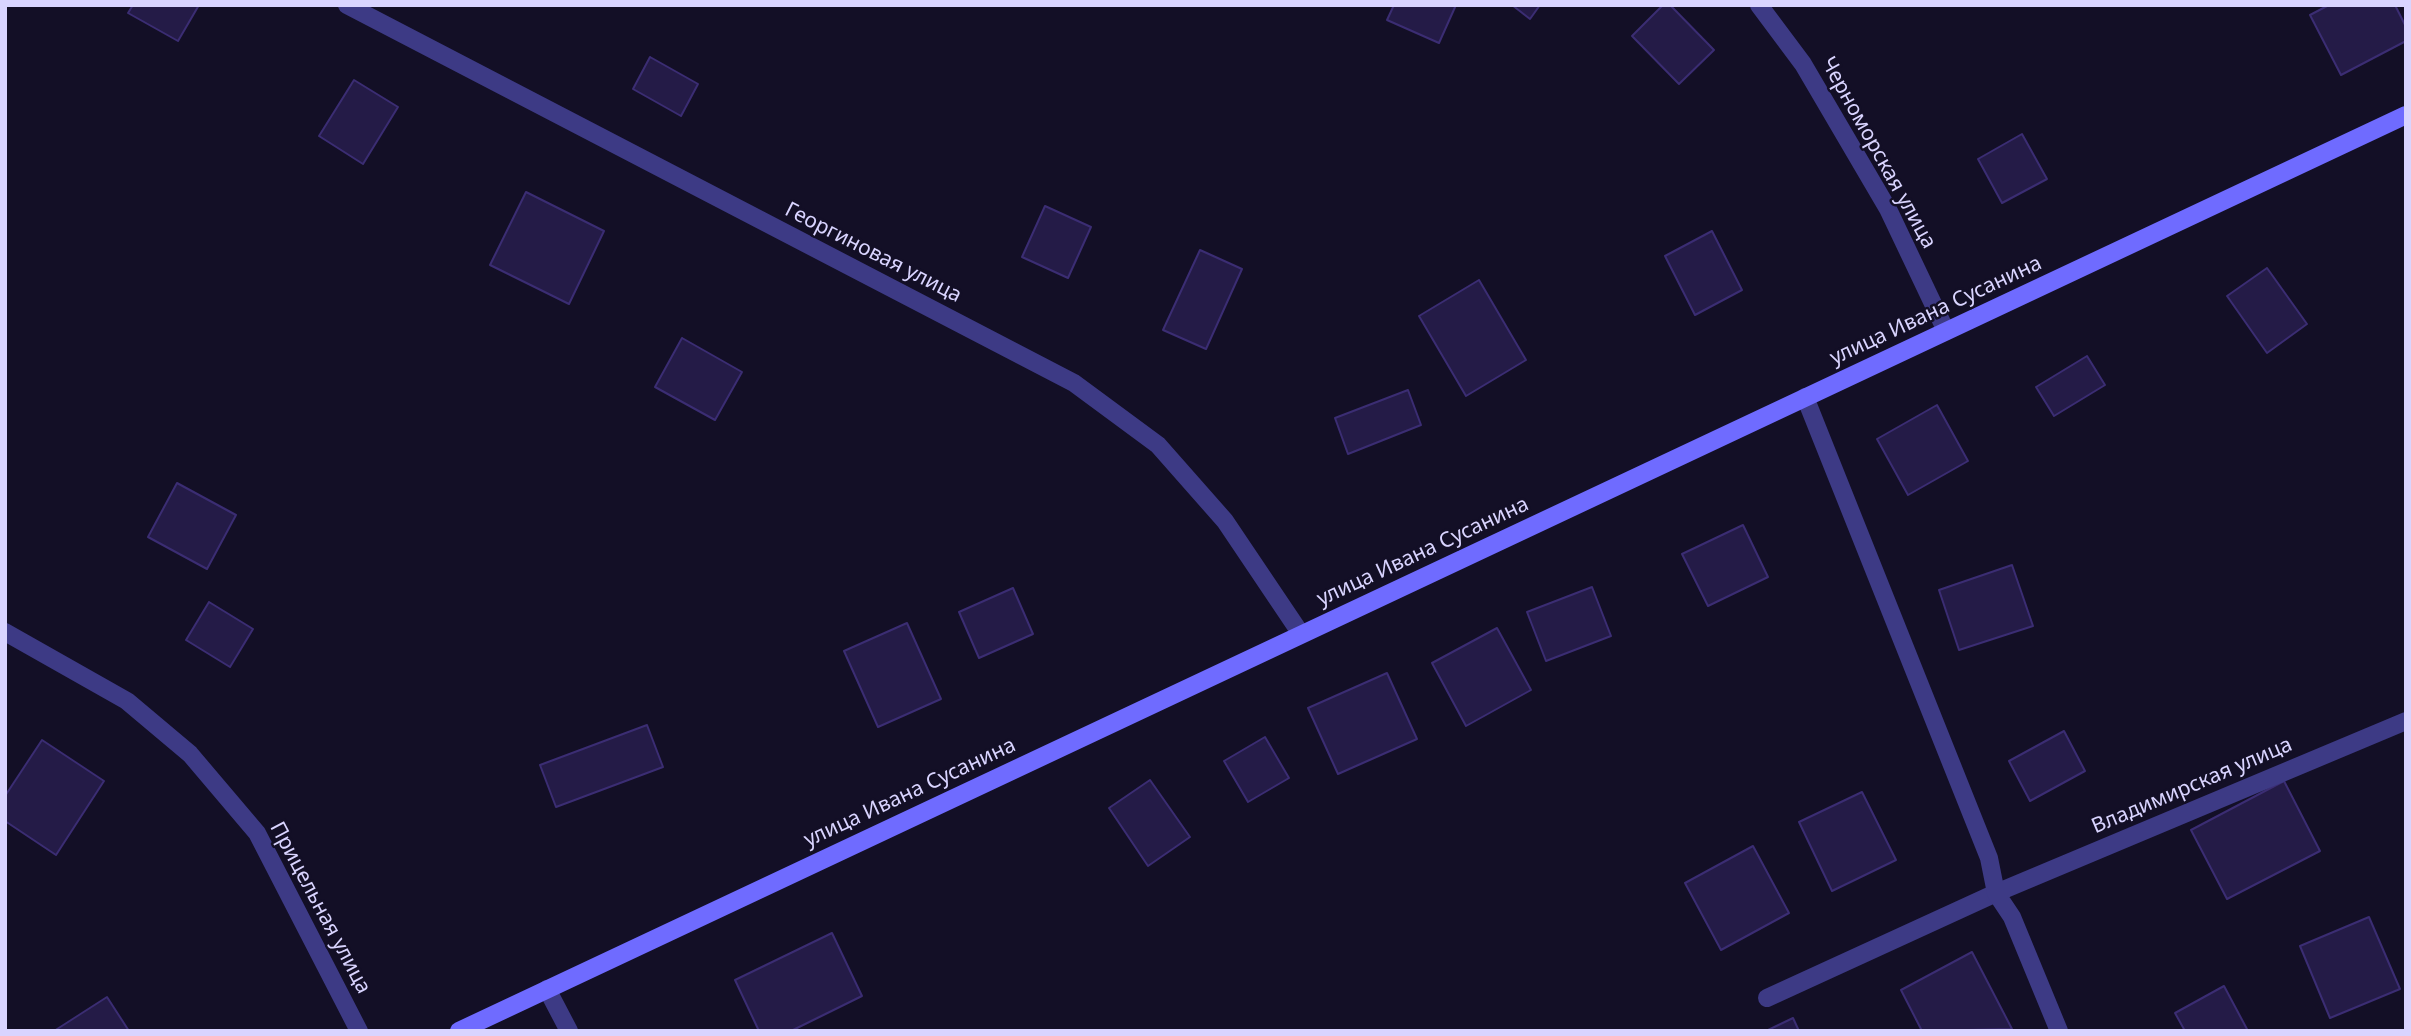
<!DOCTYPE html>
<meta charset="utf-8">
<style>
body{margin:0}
#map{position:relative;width:2411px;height:1036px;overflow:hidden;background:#130f26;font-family:"Noto Sans",sans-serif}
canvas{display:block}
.frame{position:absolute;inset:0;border:7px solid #d9d4ff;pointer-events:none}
</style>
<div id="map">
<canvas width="2411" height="1036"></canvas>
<div class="frame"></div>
</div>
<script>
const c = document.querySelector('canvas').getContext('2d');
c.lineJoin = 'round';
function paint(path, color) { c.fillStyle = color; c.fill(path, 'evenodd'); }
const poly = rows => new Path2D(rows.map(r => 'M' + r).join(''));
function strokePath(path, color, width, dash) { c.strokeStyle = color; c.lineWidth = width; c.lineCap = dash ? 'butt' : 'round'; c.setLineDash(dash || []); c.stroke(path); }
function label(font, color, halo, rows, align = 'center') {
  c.font = font + ' "Noto Sans",sans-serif'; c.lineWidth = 5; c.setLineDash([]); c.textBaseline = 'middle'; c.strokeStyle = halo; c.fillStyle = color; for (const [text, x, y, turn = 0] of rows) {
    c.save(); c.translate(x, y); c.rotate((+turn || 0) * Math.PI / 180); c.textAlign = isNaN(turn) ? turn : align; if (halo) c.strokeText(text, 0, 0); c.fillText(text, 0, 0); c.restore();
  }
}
const building = poly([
 [133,5,199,5,178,41,128,13,133,5],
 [1394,5,1456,5,1439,43,1387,20,1394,5],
 [1512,5,1540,5,1530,19,1512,5],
 [1663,5,1670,5,1714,50,1679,84,1632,36,1663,5],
 [2329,5,2395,5,2406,27,2406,41,2341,75,2310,15,2329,5],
 [650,57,698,84,681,116,633,89,650,57],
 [354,80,398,107,363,164,319,136,354,80],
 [2022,134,2047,179,2002,203,1978,159,2022,134],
 [526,192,604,231,569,304,490,265,526,192],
 [1045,206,1091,227,1068,278,1022,257,1045,206],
 [1712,231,1742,290,1695,315,1665,256,1712,231],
 [1200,250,1242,269,1206,349,1163,330,1200,250],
 [2267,268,2307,324,2267,353,2227,296,2267,268],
 [1479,280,1526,360,1466,396,1419,316,1479,280],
 [682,338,742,372,715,420,655,387,682,338],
 [2087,356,2105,385,2054,416,2036,387,2087,356],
 [1408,390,1421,425,1348,454,1335,418,1408,390],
 [1937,405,1968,461,1908,495,1877,439,1937,405],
 [177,483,236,515,207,569,148,537,177,483],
 [1743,525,1768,577,1708,606,1682,554,1743,525],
 [2012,565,2033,626,1959,650,1939,590,2012,565],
 [1592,587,1611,636,1546,661,1527,612,1592,587],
 [1013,588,1033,634,979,658,959,612,1013,588],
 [209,602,253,629,230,667,186,640,209,602],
 [907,623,941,699,878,727,844,651,907,623],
 [1497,628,1531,690,1466,726,1432,663,1497,628],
 [1387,673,1417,739,1338,774,1308,708,1387,673],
 [647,725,663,767,556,807,540,765,647,725],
 [2064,731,2085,771,2030,801,2009,761,2064,731],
 [1265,737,1289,778,1248,802,1224,761,1265,737],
 [42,740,104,781,56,855,5,821,5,796,42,740],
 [1150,780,1190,837,1148,866,1109,808,1150,780],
 [2284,781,2320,851,2227,899,2191,830,2284,781],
 [1862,792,1896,860,1832,891,1799,822,1862,792],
 [1753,846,1789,913,1721,950,1685,883,1753,846],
 [2369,917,2400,989,2330,1018,2300,946,2369,917],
 [832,933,862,996,791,1031,759,1031,735,980,832,933],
 [1972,952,2012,1029,1922,1031,1901,990,1972,952],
 [2224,986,2248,1031,2185,1031,2175,1013,2224,986],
 [107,997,129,1031,54,1031,107,997],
 [1793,1018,1799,1031,1766,1031,1793,1018]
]);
paint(building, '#241b47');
strokePath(building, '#3b2d73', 2);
strokePath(poly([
 [1767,998,1996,893]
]), '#3d3a85', 18);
strokePath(poly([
 [347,5,1074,383,1158,445,1225,521,1301,634],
 [1759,5,1803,64,1888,209,1946,331],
 [1805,397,1989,858,1996,893,2012,917,2059,1031],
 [5,632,127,701,190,754,257,833,359,1031],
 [1996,893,2406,721],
 [547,989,569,1031]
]), '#3d3a85', 18);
strokePath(poly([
 [459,1031,2406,115]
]), '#6f6bff', 18);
label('21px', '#d9d4ff', '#130f26', [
 ["Черноморская улица",1878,153,61],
 ["Георгиновая улица",873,253,27],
 ["улица Ивана Сусанина",1936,311,-25],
 ["улица Ивана Сусанина",1423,552,-25],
 ["Владимирская улица",2192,786,-23],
 ["улица Ивана Сусанина",910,793,-25],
 ["Прицельная улица",320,908,62]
]);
</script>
